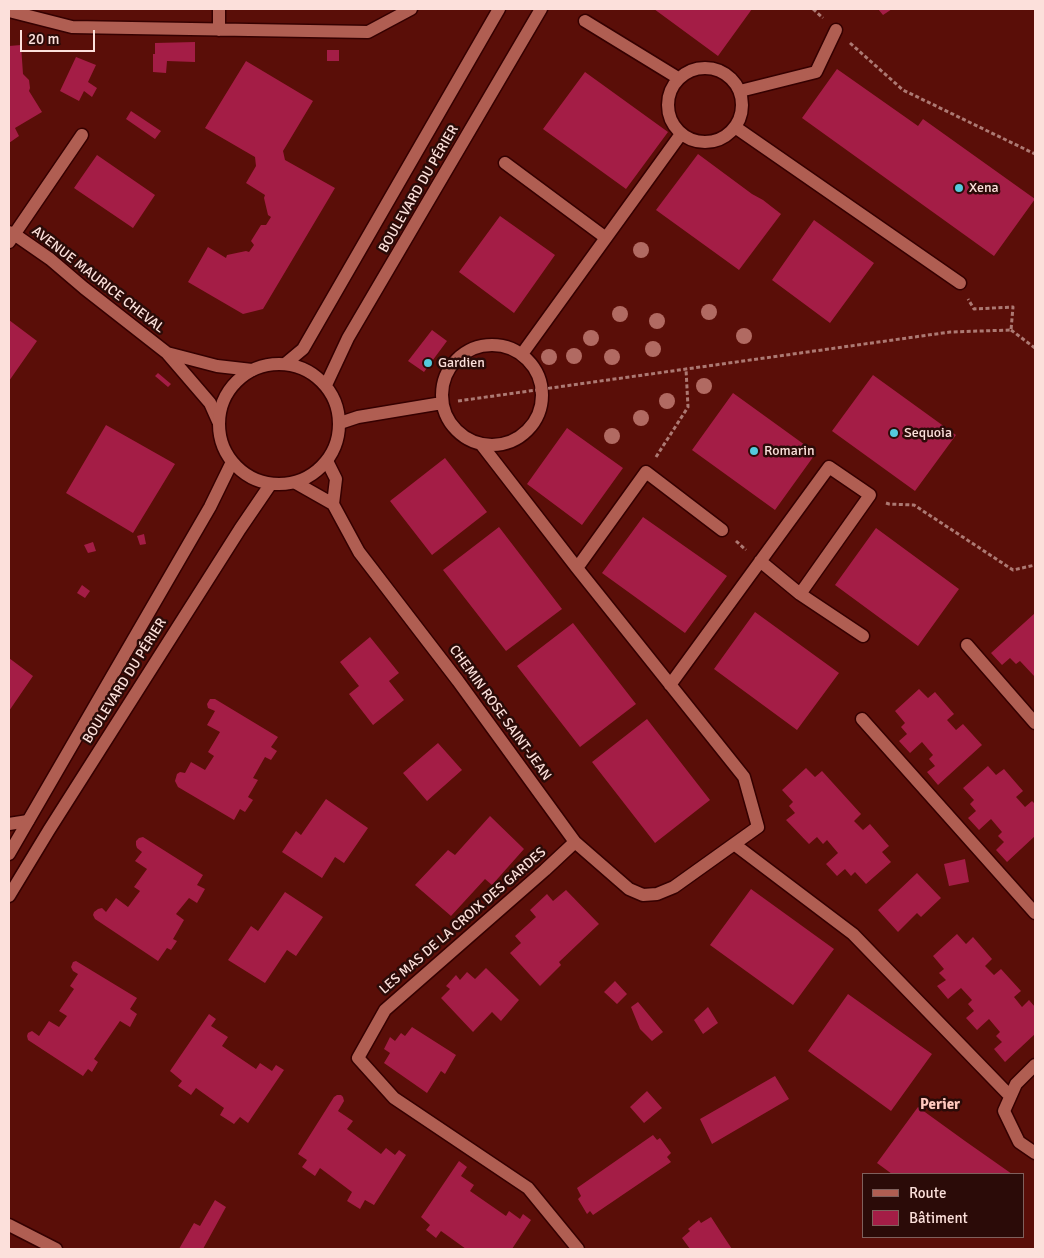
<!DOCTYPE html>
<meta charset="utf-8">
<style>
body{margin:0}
#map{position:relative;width:1044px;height:1258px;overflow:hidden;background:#5a0e08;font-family:Signika,sans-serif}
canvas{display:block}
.frame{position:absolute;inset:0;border:10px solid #fce0db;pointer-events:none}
.legend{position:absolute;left:862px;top:1173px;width:162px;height:65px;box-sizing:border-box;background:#2b0b08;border:1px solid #7f605c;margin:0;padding:6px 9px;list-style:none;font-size:15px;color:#fce0db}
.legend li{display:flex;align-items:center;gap:10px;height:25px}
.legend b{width:25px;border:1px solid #7f605c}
.scale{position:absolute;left:20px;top:30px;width:75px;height:22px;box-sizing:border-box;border:2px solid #fce0db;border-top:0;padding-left:6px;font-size:15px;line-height:18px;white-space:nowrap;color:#fce0db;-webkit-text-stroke:4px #2b0b08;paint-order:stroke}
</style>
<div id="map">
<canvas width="1044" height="1258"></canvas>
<div class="frame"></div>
<ul class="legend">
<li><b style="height:6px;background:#b05e52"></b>Route</li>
<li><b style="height:14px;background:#a41d46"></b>Bâtiment</li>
</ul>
<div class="scale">20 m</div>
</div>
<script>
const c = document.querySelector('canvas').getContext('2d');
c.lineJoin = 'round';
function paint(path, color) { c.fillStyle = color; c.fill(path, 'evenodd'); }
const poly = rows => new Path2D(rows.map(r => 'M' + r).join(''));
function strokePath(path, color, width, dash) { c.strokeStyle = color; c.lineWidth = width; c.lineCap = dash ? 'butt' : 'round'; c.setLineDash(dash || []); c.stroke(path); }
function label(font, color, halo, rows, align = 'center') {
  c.font = font + ' Signika,sans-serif'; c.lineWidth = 5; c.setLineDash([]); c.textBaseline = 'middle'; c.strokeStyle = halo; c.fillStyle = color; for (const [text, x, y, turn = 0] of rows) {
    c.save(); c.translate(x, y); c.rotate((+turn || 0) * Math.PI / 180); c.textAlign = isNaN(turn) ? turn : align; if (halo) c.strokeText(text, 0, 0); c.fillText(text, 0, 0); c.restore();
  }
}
paint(poly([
 [654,9,752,9,718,56],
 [878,9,892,9,883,15],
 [195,42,195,62,167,61,166,73,153,72,153,54,155,54,155,43],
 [21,45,23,74,29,80,30,88,29,91,42,112,15,128,19,136,9,143,9,46],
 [327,50,339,50,339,61,327,61],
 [76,57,96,65,88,82,97,88,92,97,84,91,79,101,60,91],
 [246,61,313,101,283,151,285,160,335,188,263,309,243,314,188,282,208,247,226,258,227,255,246,251,249,252,254,245,251,241,261,225,266,225,271,217,268,215,264,198,265,195,246,183,256,166,255,157,205,128],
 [837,69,918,126,923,119,1035,199,994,256,802,118],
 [585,72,668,132,626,189,543,129],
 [131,111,161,131,155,139,126,119],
 [698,154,752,194,763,200,781,214,739,270,656,210],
 [97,155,155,195,133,228,74,188],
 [500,216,555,255,514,313,459,272],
 [814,220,874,263,830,323,772,280],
 [9,320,37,341,9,381],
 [432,330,447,341,424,372,408,361],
 [158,373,171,384,168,387,155,376],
 [873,375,956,435,915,491,832,431],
 [733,393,816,453,775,510,692,450],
 [106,425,175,464,133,533,66,493],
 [567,428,623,468,582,525,527,484],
 [445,458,487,512,432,555,390,501],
 [643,517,727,576,685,633,602,573],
 [499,527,562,609,506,651,443,570],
 [876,528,959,589,918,646,835,585],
 [144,534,146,544,140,545,137,536],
 [93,542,96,551,88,553,84,545],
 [82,585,90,591,85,598,77,593],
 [755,612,839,673,797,730,714,669],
 [1035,613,1035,677,1020,661,1016,664,1010,658,1002,665,991,653],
 [573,623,636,704,580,747,517,666],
 [370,637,399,673,389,681,404,700,373,725,349,694,359,686,340,662],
 [9,658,33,676,9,711],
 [919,689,928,698,935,692,954,714,947,720,956,730,963,724,982,745,938,785,927,772,935,766,929,759,933,755,922,742,910,753,899,741,907,734,901,727,905,723,895,711],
 [210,699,215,699,278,737,271,747,277,751,271,760,265,757,253,778,258,780,248,797,253,800,245,812,240,809,234,820,178,787,175,781,177,774,180,772,185,773,191,762,205,770,214,756,208,752,220,732,207,725,215,711,208,708,207,704],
 [647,719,710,800,655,843,592,762],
 [438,743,462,770,427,801,403,773],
 [988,766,996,775,1004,769,1023,791,1016,797,1025,807,1032,801,1035,804,1035,836,1007,862,996,850,1004,842,998,836,1002,832,991,819,979,830,968,818,976,811,970,804,974,800,963,788],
 [806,768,815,777,822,771,861,814,854,821,863,830,870,824,889,846,882,852,891,862,866,884,855,872,851,876,845,869,837,876,826,864,838,853,827,840,823,844,817,837,809,844,786,820,795,813,789,806,793,802,782,790],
 [326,799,368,828,344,863,335,857,322,878,282,852,296,831,301,835],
 [490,816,524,849,492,885,485,879,451,916,415,885,448,850,455,855],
 [143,837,203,875,197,885,205,889,197,903,189,898,176,914,184,920,173,939,177,941,171,950,167,948,158,961,95,919,93,915,94,912,98,909,102,908,106,912,116,898,128,907,140,891,134,887,147,869,135,861,142,852,137,848,136,845,136,841,139,838],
 [965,859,969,882,949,886,944,864],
 [917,873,941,898,921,917,917,913,898,932,878,910],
 [751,889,834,949,793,1005,710,945],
 [566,890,599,924,559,962,561,965,540,986,510,953,521,943,515,936,536,917,530,910,547,894,553,901],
 [285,892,323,917,296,956,287,950,265,983,228,960,251,926,258,931],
 [957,934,966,944,973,937,992,959,985,966,994,975,1001,969,1021,991,1014,997,1022,1007,1029,1000,1035,1007,1035,1034,1005,1062,994,1049,1002,1042,996,1036,1000,1032,989,1019,977,1030,966,1018,974,1011,968,1004,972,1000,961,988,948,999,937,986,946,980,939,973,944,969,933,956],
 [76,961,137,998,130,1009,137,1014,130,1027,120,1021,94,1059,98,1062,92,1072,88,1069,83,1076,28,1040,27,1036,28,1033,32,1031,39,1036,49,1021,59,1027,67,1016,59,1011,74,989,70,986,78,974,73,971,71,967,73,962],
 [486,968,519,1000,501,1021,492,1012,473,1032,441,998,450,989,446,986,456,975,460,980,467,972,475,979],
 [615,981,627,994,617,1004,604,992],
 [848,994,932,1054,891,1111,808,1051],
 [638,1002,663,1032,652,1041,640,1029,631,1007],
 [708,1007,718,1023,703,1034,694,1020],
 [209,1014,216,1019,211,1026,228,1037,222,1046,256,1069,260,1063,272,1071,276,1065,284,1070,248,1123,240,1117,234,1124,220,1115,224,1108,196,1088,191,1095,178,1086,182,1081,170,1071],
 [412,1027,456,1055,445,1074,441,1071,427,1093,384,1063,390,1053,384,1049,390,1037,395,1041,401,1033,405,1036],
 [775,1076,789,1099,712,1144,700,1119],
 [647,1091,662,1108,644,1123,630,1107],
 [337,1095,341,1095,343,1097,344,1101,338,1111,353,1121,347,1129,381,1154,386,1148,395,1155,399,1150,406,1155,374,1205,365,1200,360,1209,347,1201,352,1192,320,1168,315,1176,302,1167,307,1160,298,1154,334,1097],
 [918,1107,965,1141,1012,1174,892,1174,877,1163],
 [653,1135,657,1140,660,1138,671,1153,667,1157,671,1162,593,1215,590,1211,587,1214,578,1199,581,1196,577,1188],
 [459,1161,467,1167,461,1176,474,1185,470,1191,506,1216,509,1211,520,1219,523,1214,531,1220,512,1249,466,1249,441,1231,436,1238,426,1230,430,1225,421,1217],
 [215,1200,226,1207,203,1249,179,1249,194,1223,200,1226],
 [711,1217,722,1234,732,1249,690,1249,682,1238,690,1231,688,1229,699,1220,701,1223]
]), '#a41d46');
const service = poly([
 [740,91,816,72,836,30]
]);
const minor = poly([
 [9,11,72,27,368,32,411,9],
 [585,21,678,78],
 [219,30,219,9],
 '668 105a37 37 0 1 1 74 0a37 37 0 1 1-74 0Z',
 [735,127,960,283],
 [505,163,606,238],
 [9,232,14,234,50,259,84,288,167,353,210,403,218,421],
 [9,242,82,135],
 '442 395a50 50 0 1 1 100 0a50 50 0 1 1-100 0Z',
 [167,353,217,366,252,370],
 [522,354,681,134],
 [340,423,358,417,442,403],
 [327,461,336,479,333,504],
 [296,483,333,504,359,552,458,681,575,842,629,889,643,895,657,894,674,887,758,827,744,777,577,568,481,444],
 [760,561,800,594,863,636],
 [577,568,646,472,722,530],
 [967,645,1035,723],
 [670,685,829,467,870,495,800,594],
 [862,719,1035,913],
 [9,824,28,821],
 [575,842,545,870,385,1010,358,1058,394,1098,528,1188,578,1249],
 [734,844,853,934,1010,1096],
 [1035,1065,1016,1084,1004,1111,1019,1142,1035,1153]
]);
const tertiary = poly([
 '219 424a60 60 0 1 1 120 0a60 60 0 1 1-120 0Z',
 [285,364,303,349,499,9],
 [326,385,348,338,541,9],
 [9,854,210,507,232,462],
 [9,896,49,830,240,529,270,485],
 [9,1225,56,1249]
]);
strokePath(service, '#350000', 15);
strokePath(minor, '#350000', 15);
strokePath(tertiary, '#350000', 15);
strokePath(poly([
 [813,9,823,18],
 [850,43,903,90,1035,154],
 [1011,330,1035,348],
 [458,401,950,332,1011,330,1013,307,974,309,968,299],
 [656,457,688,407,686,369],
 [886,503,889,504,914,505,1013,570,1035,565],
 [736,541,746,550],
 [1035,1249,1035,1248]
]), '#ac7973', 3, [4, 2.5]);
strokePath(service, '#b05e52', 12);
strokePath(minor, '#b05e52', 12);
strokePath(tertiary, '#b05e52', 12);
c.fillStyle = '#b16a62';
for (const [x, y] of [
 [641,250],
 [709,312],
 [620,314],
 [657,321],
 [744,336],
 [591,338],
 [653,349],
 [574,356],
 [549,357],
 [612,357],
 [704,386],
 [667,401],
 [641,418],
 [612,436]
]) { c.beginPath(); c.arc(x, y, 8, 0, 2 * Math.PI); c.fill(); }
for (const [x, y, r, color] of [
 [959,188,5,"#54cadd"],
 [428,363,5,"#54cadd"],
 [894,433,5,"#54cadd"],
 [754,451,5,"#54cadd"]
]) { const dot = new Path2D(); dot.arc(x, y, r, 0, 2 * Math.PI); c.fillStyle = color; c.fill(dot); strokePath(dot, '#2b0b08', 2); }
label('14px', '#fce0db', '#2b0b08', [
 ["Xena",969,188],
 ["Gardien",438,363],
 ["Sequoia",904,433],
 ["Romarin",764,451]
], 'left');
label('14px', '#fce0db', '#2b0b08', [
 ["BOULEVARD DU PÉRIER",419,189,-60],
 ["AVENUE MAURICE CHEVAL",98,280,38],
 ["BOULEVARD DU PÉRIER",125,681,-58],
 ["CHEMIN ROSE SAINT-JEAN",500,713,54],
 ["LES MAS DE LA CROIX DES GARDES",463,921,-41]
]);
label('bold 15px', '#ffc8be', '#2b0b08', [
 ["Perier",940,1105]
]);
</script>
